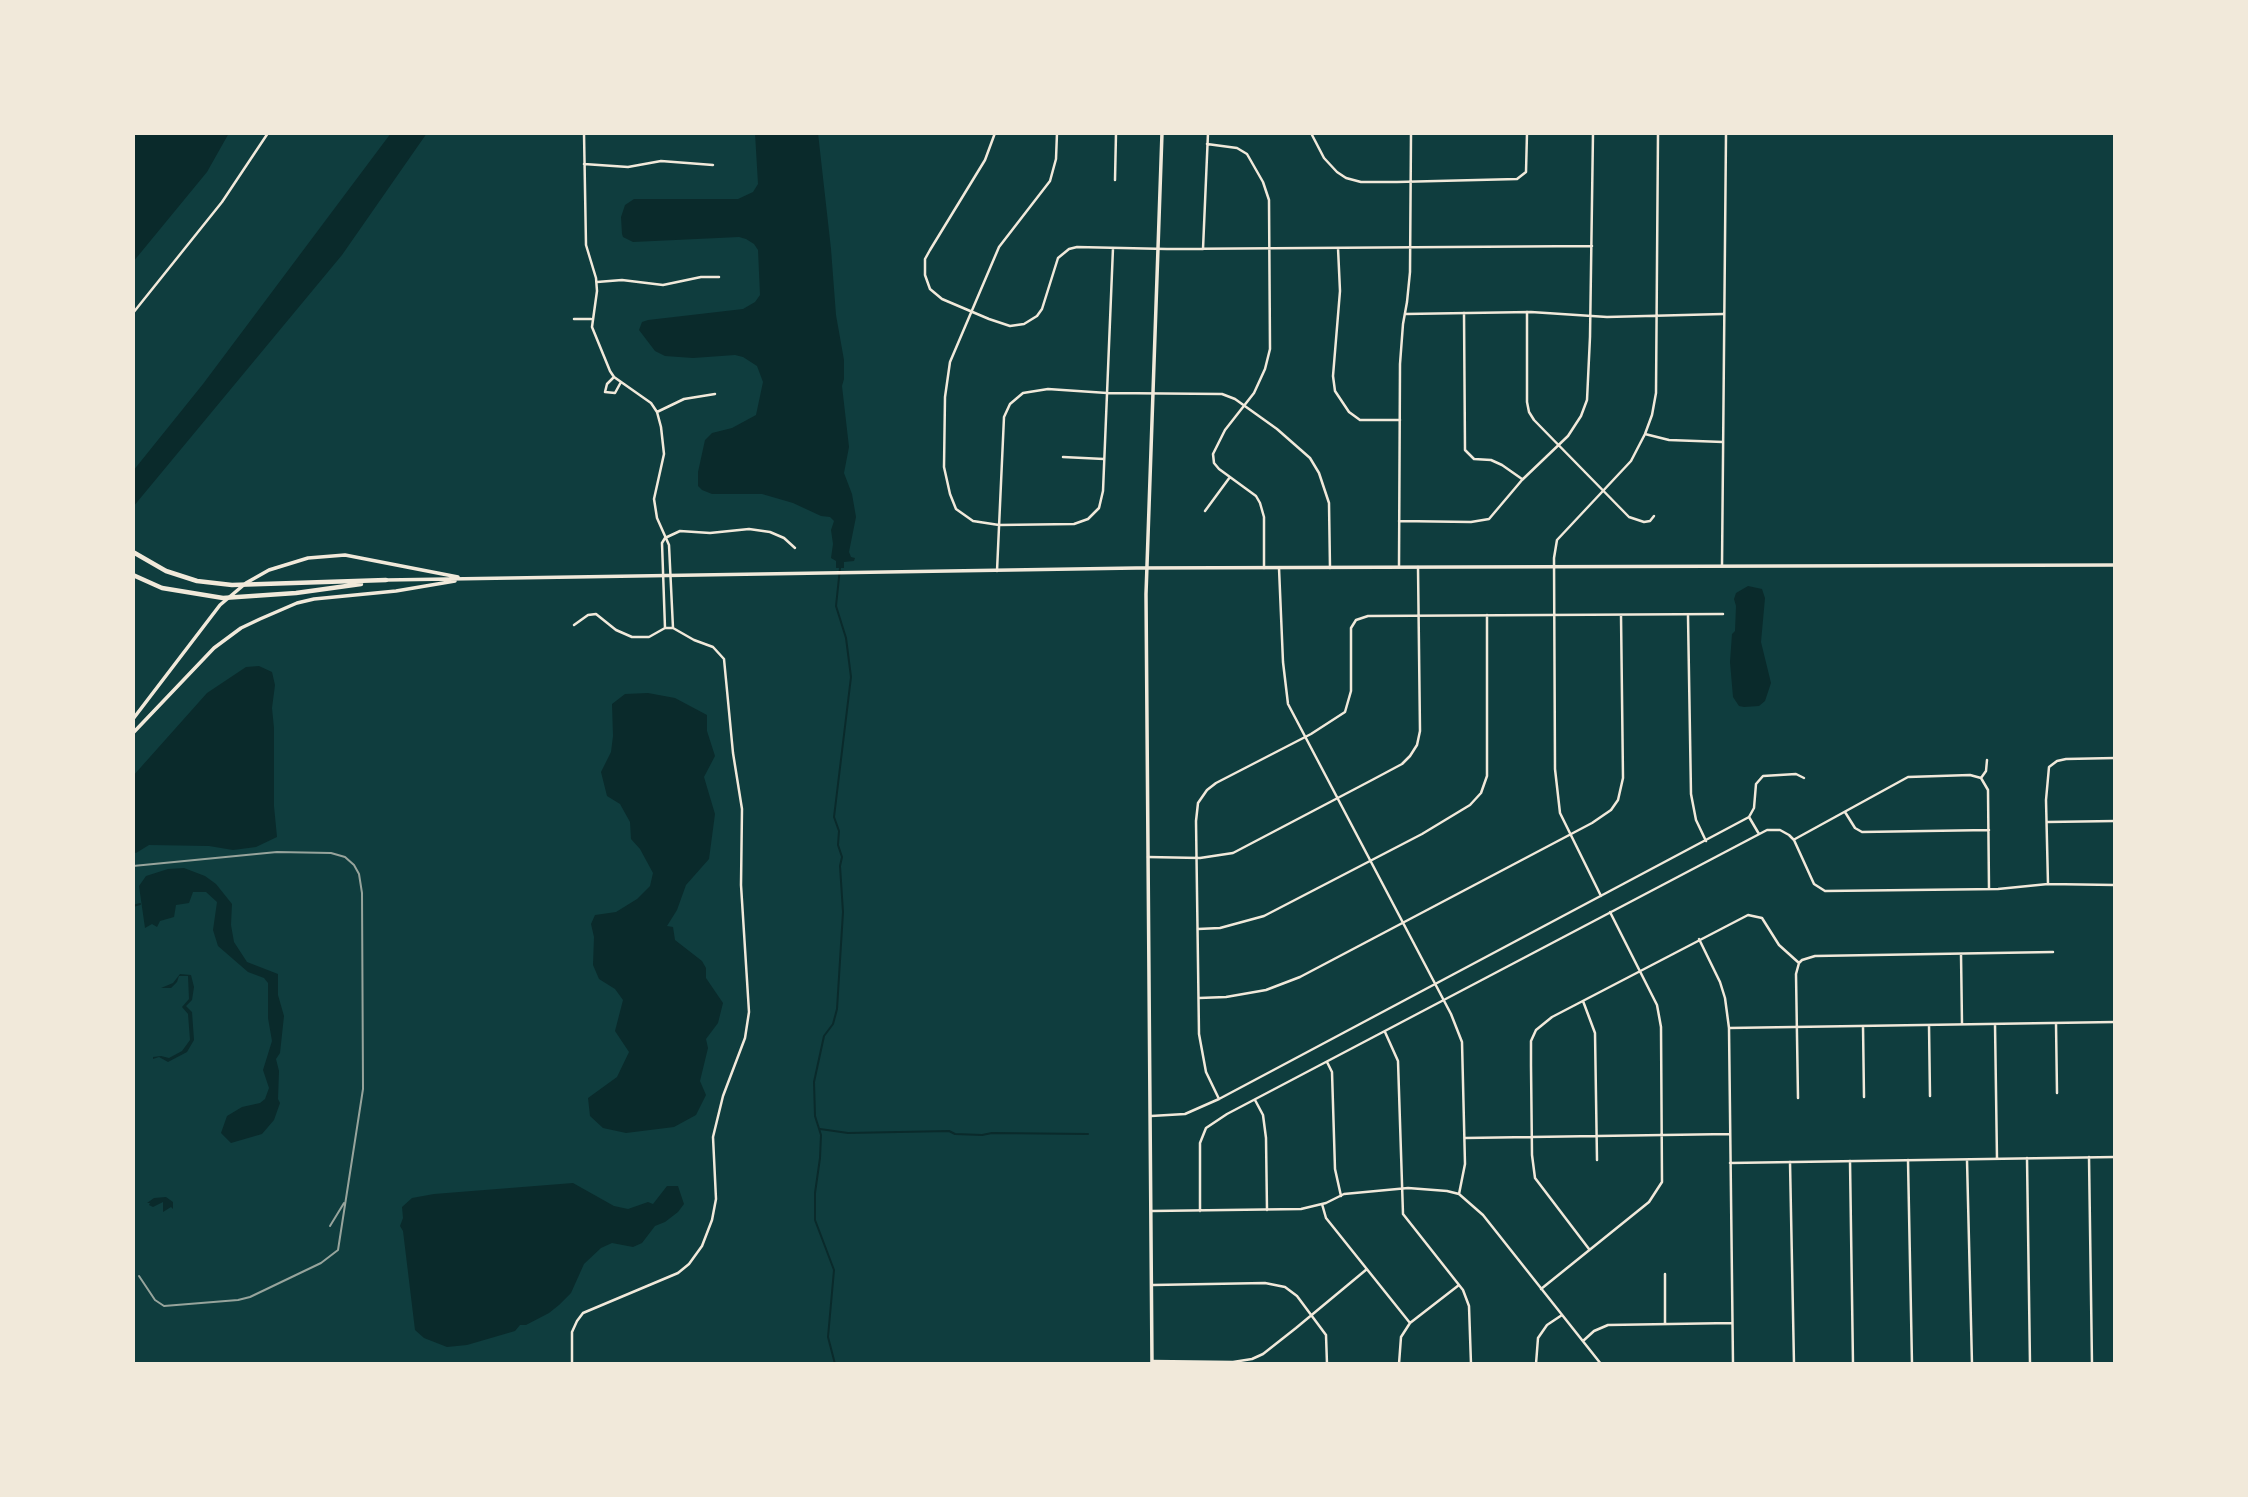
<!DOCTYPE html>
<style>
body{margin:0}
#map{position:relative;width:2248px;height:1497px;overflow:hidden;background:#0f3d3e;font-family:Cabin,sans-serif}
canvas{display:block}
.frame{position:absolute;inset:0;border:135px solid #f1e9da;pointer-events:none}
</style>
<div id="map">
<canvas width="2248" height="1497"></canvas>
<div class="frame"></div>
</div>
<script>
const c = document.querySelector('canvas').getContext('2d');
c.lineJoin = 'round';
function paint(path, color) { c.fillStyle = color; c.fill(path, 'evenodd'); }
const poly = rows => new Path2D(rows.map(r => 'M' + r).join(''));
function strokePath(path, color, width, dash) { c.strokeStyle = color; c.lineWidth = width; c.lineCap = dash ? 'butt' : 'round'; c.setLineDash(dash || []); c.stroke(path); }
paint(poly([
 [134,133,229,133,207,172,133,262],
 [391,133,427,133,342,255,133,507,133,471,203,384],
 [755,133,818,133,831,249,836,315,844,360,844,379,842,386,849,447,844,473,852,494,856,517,849,552,851,557,855,558,854,561,844,562,844,568,836,568,836,561,831,558,833,544,831,530,834,521,830,517,821,516,793,503,762,494,712,494,702,490,698,486,698,472,705,440,712,433,732,428,756,415,763,382,757,366,743,357,735,355,693,358,665,356,655,351,639,330,642,322,648,320,743,309,755,302,760,295,758,250,754,244,746,239,739,237,633,242,623,237,622,234,621,217,625,205,634,199,738,199,753,192,758,184],
 [1748,586,1762,589,1765,598,1761,642,1771,683,1765,701,1759,706,1744,707,1739,706,1733,697,1730,662,1732,634,1735,631,1736,606,1734,599,1736,593],
 [259,666,272,672,275,685,272,708,274,728,274,806,277,837,256,847,233,850,209,846,149,845,136,853,133,852,133,776,207,693,246,667],
 [648,693,675,698,707,715,707,731,715,756,704,777,715,814,709,859,686,885,677,910,667,926,673,927,675,940,702,961,706,968,706,978,723,1003,718,1023,706,1039,708,1048,700,1081,706,1095,696,1115,674,1127,626,1133,603,1128,590,1116,588,1098,617,1077,629,1052,615,1031,623,1000,615,989,599,979,593,965,594,937,591,924,595,915,616,912,637,899,650,886,653,873,640,849,631,839,630,822,620,804,607,796,601,772,611,752,613,736,612,704,625,694],
 [184,868,205,876,216,884,232,904,231,925,234,942,247,962,278,974,278,995,284,1016,280,1053,276,1059,279,1071,278,1099,280,1103,274,1120,262,1134,231,1143,221,1133,227,1116,242,1107,260,1103,265,1099,269,1088,263,1070,272,1041,268,1018,268,983,264,978,248,972,218,946,213,930,217,902,206,892,193,892,189,903,176,905,174,917,160,921,157,927,152,924,145,928,139,886,146,876,168,869],
 [180,974,191,975,194,987,192,1000,186,1006,192,1012,194,1040,187,1052,168,1062,159,1057,153,1059,153,1062,153,1057,161,1056,169,1058,182,1051,190,1040,188,1014,182,1007,189,999,188,976,179,976,177,982,171,988,161,988,173,983],
 [573,1183,614,1206,628,1209,648,1202,653,1204,667,1186,678,1186,684,1204,678,1212,665,1222,655,1226,642,1243,633,1247,612,1243,601,1248,584,1264,571,1293,559,1305,549,1313,526,1325,520,1325,515,1331,467,1345,447,1347,424,1338,415,1330,403,1231,400,1226,403,1218,402,1207,412,1198,434,1194],
 [166,1197,173,1202,173,1209,171,1207,163,1212,163,1202,153,1207,149,1205,150,1203,147,1203,154,1198]
]), '#0a2a2b');
strokePath(poly([
 [133,906,140,904],
 [820,1129,848,1133,949,1131,955,1134,982,1135,992,1133,1088,1134],
 [835,1364,828,1337,834,1270,815,1220,815,1193,820,1158,821,1135,815,1116,814,1082,824,1036,833,1024,837,1009,843,912,840,866,842,857,838,845,839,831,834,817,851,677,846,638,836,606,840,568]
]), '#0a2a2b', 2);
strokePath(poly([
 [584,133,586,245,596,278,597,291,592,327,610,371,614,377,651,403,657,412,661,427,664,454,654,499,657,518,669,545,673,628],
 [995,133,985,160,930,250,925,259,925,275,930,289,942,299,989,319,1010,326,1024,324,1037,316,1042,309,1058,258,1069,249,1077,247,1167,249,1592,246],
 [1057,133,1056,159,1050,181,999,247,950,362,945,397,944,467,950,494,956,509,973,521,999,525,1074,524,1088,519,1099,508,1103,491,1113,248],
 [1311,133,1324,158,1337,172,1346,178,1361,182,1397,182,1517,179,1526,172,1527,133],
 [1207,144,1237,148,1247,154,1263,182,1269,200,1270,349,1265,369,1254,393,1225,430,1213,454,1214,463,1219,469,1256,496,1260,503,1264,517,1264,568],
 [584,164,628,167,661,161,713,165],
 [1115,180,1116,133],
 [1338,248,1340,291,1333,376,1335,391,1349,412,1360,420,1400,420],
 [1203,249,1208,133],
 [597,282,622,280,663,285,701,277,719,277],
 [1527,312,1527,402,1529,412,1534,420,1629,517,1644,522,1650,521,1654,516],
 [133,313,222,202,268,133],
 [1464,313,1465,450,1474,459,1491,460,1502,465,1522,479],
 [1405,314,1531,312,1607,317,1723,314],
 [574,319,591,319],
 [614,377,607,384,605,392,615,393,621,382],
 [657,412,684,399,715,394],
 [1645,434,1669,440,1723,442],
 [1063,457,1104,459],
 [1205,511,1230,477],
 [1399,521,1471,522,1489,519,1522,480,1568,436,1581,416,1587,400,1590,337,1593,133],
 [665,538,680,531,710,533,749,529,770,532,784,538,795,548],
 [1399,566,1400,364,1403,324,1407,302,1410,272,1411,133],
 [1722,566,1726,133],
 [1279,568,1283,662,1288,704,1451,1014,1462,1042,1465,1164,1459,1194],
 [997,571,1004,417,1010,404,1023,393,1048,389,1107,393,1222,394,1235,399,1277,429,1310,458,1319,473,1329,503,1330,568],
 [1688,616,1691,794,1696,820,1706,841],
 [665,628,662,543,665,538],
 [1987,760,1986,771,1981,778,1988,790,1989,889],
 [1845,812,1855,828,1862,832,1989,830],
 [1749,817,1754,808,1756,784,1763,776,1796,774,1804,778],
 [1749,817,1759,834],
 [2047,822,2115,821],
 [1795,839,1908,777,1970,775,1981,778],
 [1148,857,1200,858,1233,853,1372,780,1402,764,1410,756,1417,745,1420,731,1418,567],
 [2048,884,2046,800,2049,767,2057,761,2066,759,2115,758],
 [1601,896,1560,813,1555,769,1554,558,1557,540,1631,461,1645,434,1652,415,1656,393,1658,133],
 [1198,929,1220,928,1264,916,1422,834,1470,805,1481,793,1487,776,1487,615],
 [1699,939,1720,982,1725,998,1729,1028,1733,1364],
 [1961,954,1962,1024],
 [1799,963,1802,960,1815,956,2053,952],
 [1199,998,1226,997,1266,990,1300,977,1592,823,1611,810,1618,800,1623,778,1621,615],
 [1583,1001,1595,1033,1597,1160],
 [2056,1023,2057,1093],
 [1995,1024,1997,1159],
 [1929,1025,1930,1096],
 [1863,1026,1864,1097],
 [1729,1028,2115,1022],
 [1385,1032,1398,1061,1403,1214,1463,1290,1469,1306,1471,1364],
 [1327,1062,1332,1072,1335,1169,1341,1196],
 [1798,1098,1796,974,1799,963],
 [1219,1099,1206,1072,1199,1034,1196,821,1198,803,1207,790,1216,783,1311,734,1345,712,1351,691,1351,628,1356,620,1368,616,1723,614],
 [1255,1100,1263,1115,1266,1138,1267,1210],
 [1151,1116,1185,1114,1219,1099,1749,817],
 [1465,1138,1730,1134],
 [2089,1157,2092,1364],
 [2027,1158,2030,1364],
 [1908,1160,1912,1364],
 [1967,1160,1972,1364],
 [1850,1161,1853,1364],
 [1790,1162,1794,1364],
 [1730,1163,2115,1157],
 [1322,1204,1326,1218,1410,1323],
 [1152,1211,1301,1209,1326,1203,1344,1194,1408,1188,1447,1191,1459,1194,1483,1215,1601,1364],
 [1200,1211,1200,1143,1206,1128,1227,1114,1767,830,1780,830,1789,835,1794,840,1814,884,1825,891,1998,889,2048,884,2115,885],
 [1589,1249,1535,1178,1532,1155,1531,1066,1531,1041,1536,1030,1552,1017,1748,915,1762,918,1779,945,1799,963],
 [1665,1274,1665,1324],
 [1153,1285,1265,1283,1285,1287,1297,1296,1326,1335,1327,1364],
 [1541,1289,1649,1202,1662,1182,1661,1027,1657,1005,1610,912],
 [1583,1341,1594,1331,1608,1325,1732,1323],
 [1152,1361,1233,1362,1252,1359,1263,1354,1296,1328,1367,1269],
 [572,1364,572,1332,577,1321,583,1313,678,1273,689,1264,702,1246,712,1220,716,1199,713,1137,723,1096,745,1038,749,1012,741,885,742,809,733,753,724,659,713,647,694,640,673,628,665,628,649,637,632,637,616,630,596,614,588,615,574,625],
 [1399,1364,1401,1337,1410,1323,1459,1285],
 [1536,1364,1538,1338,1547,1325,1562,1315]
]), '#f1e9da', 2.5);
strokePath(poly([
 [386,580,1136,568,2115,565],
 [133,719,220,605,246,583,269,570,308,558,345,555,458,577],
 [133,733,214,648,241,628,260,619,297,603,314,599,396,591,455,581]
]), '#f1e9da', 3.5);
strokePath(poly([
 [1152,1364,1146,594,1162,133]
]), '#f1e9da', 3.5);
strokePath(poly([
 [133,552,166,571,197,581,232,585,386,580],
 [133,575,162,588,223,598,296,593,361,584]
]), '#f1e9da', 4.5);
strokePath(poly([
 [133,866,277,852,331,853,345,857,354,865,359,874,362,893,363,1089,338,1250,321,1263,250,1297,238,1300,164,1306,155,1300,139,1276],
 [133,1193,133,1198],
 [330,1226,344,1203]
]), '#97a49c', 2);
</script>
